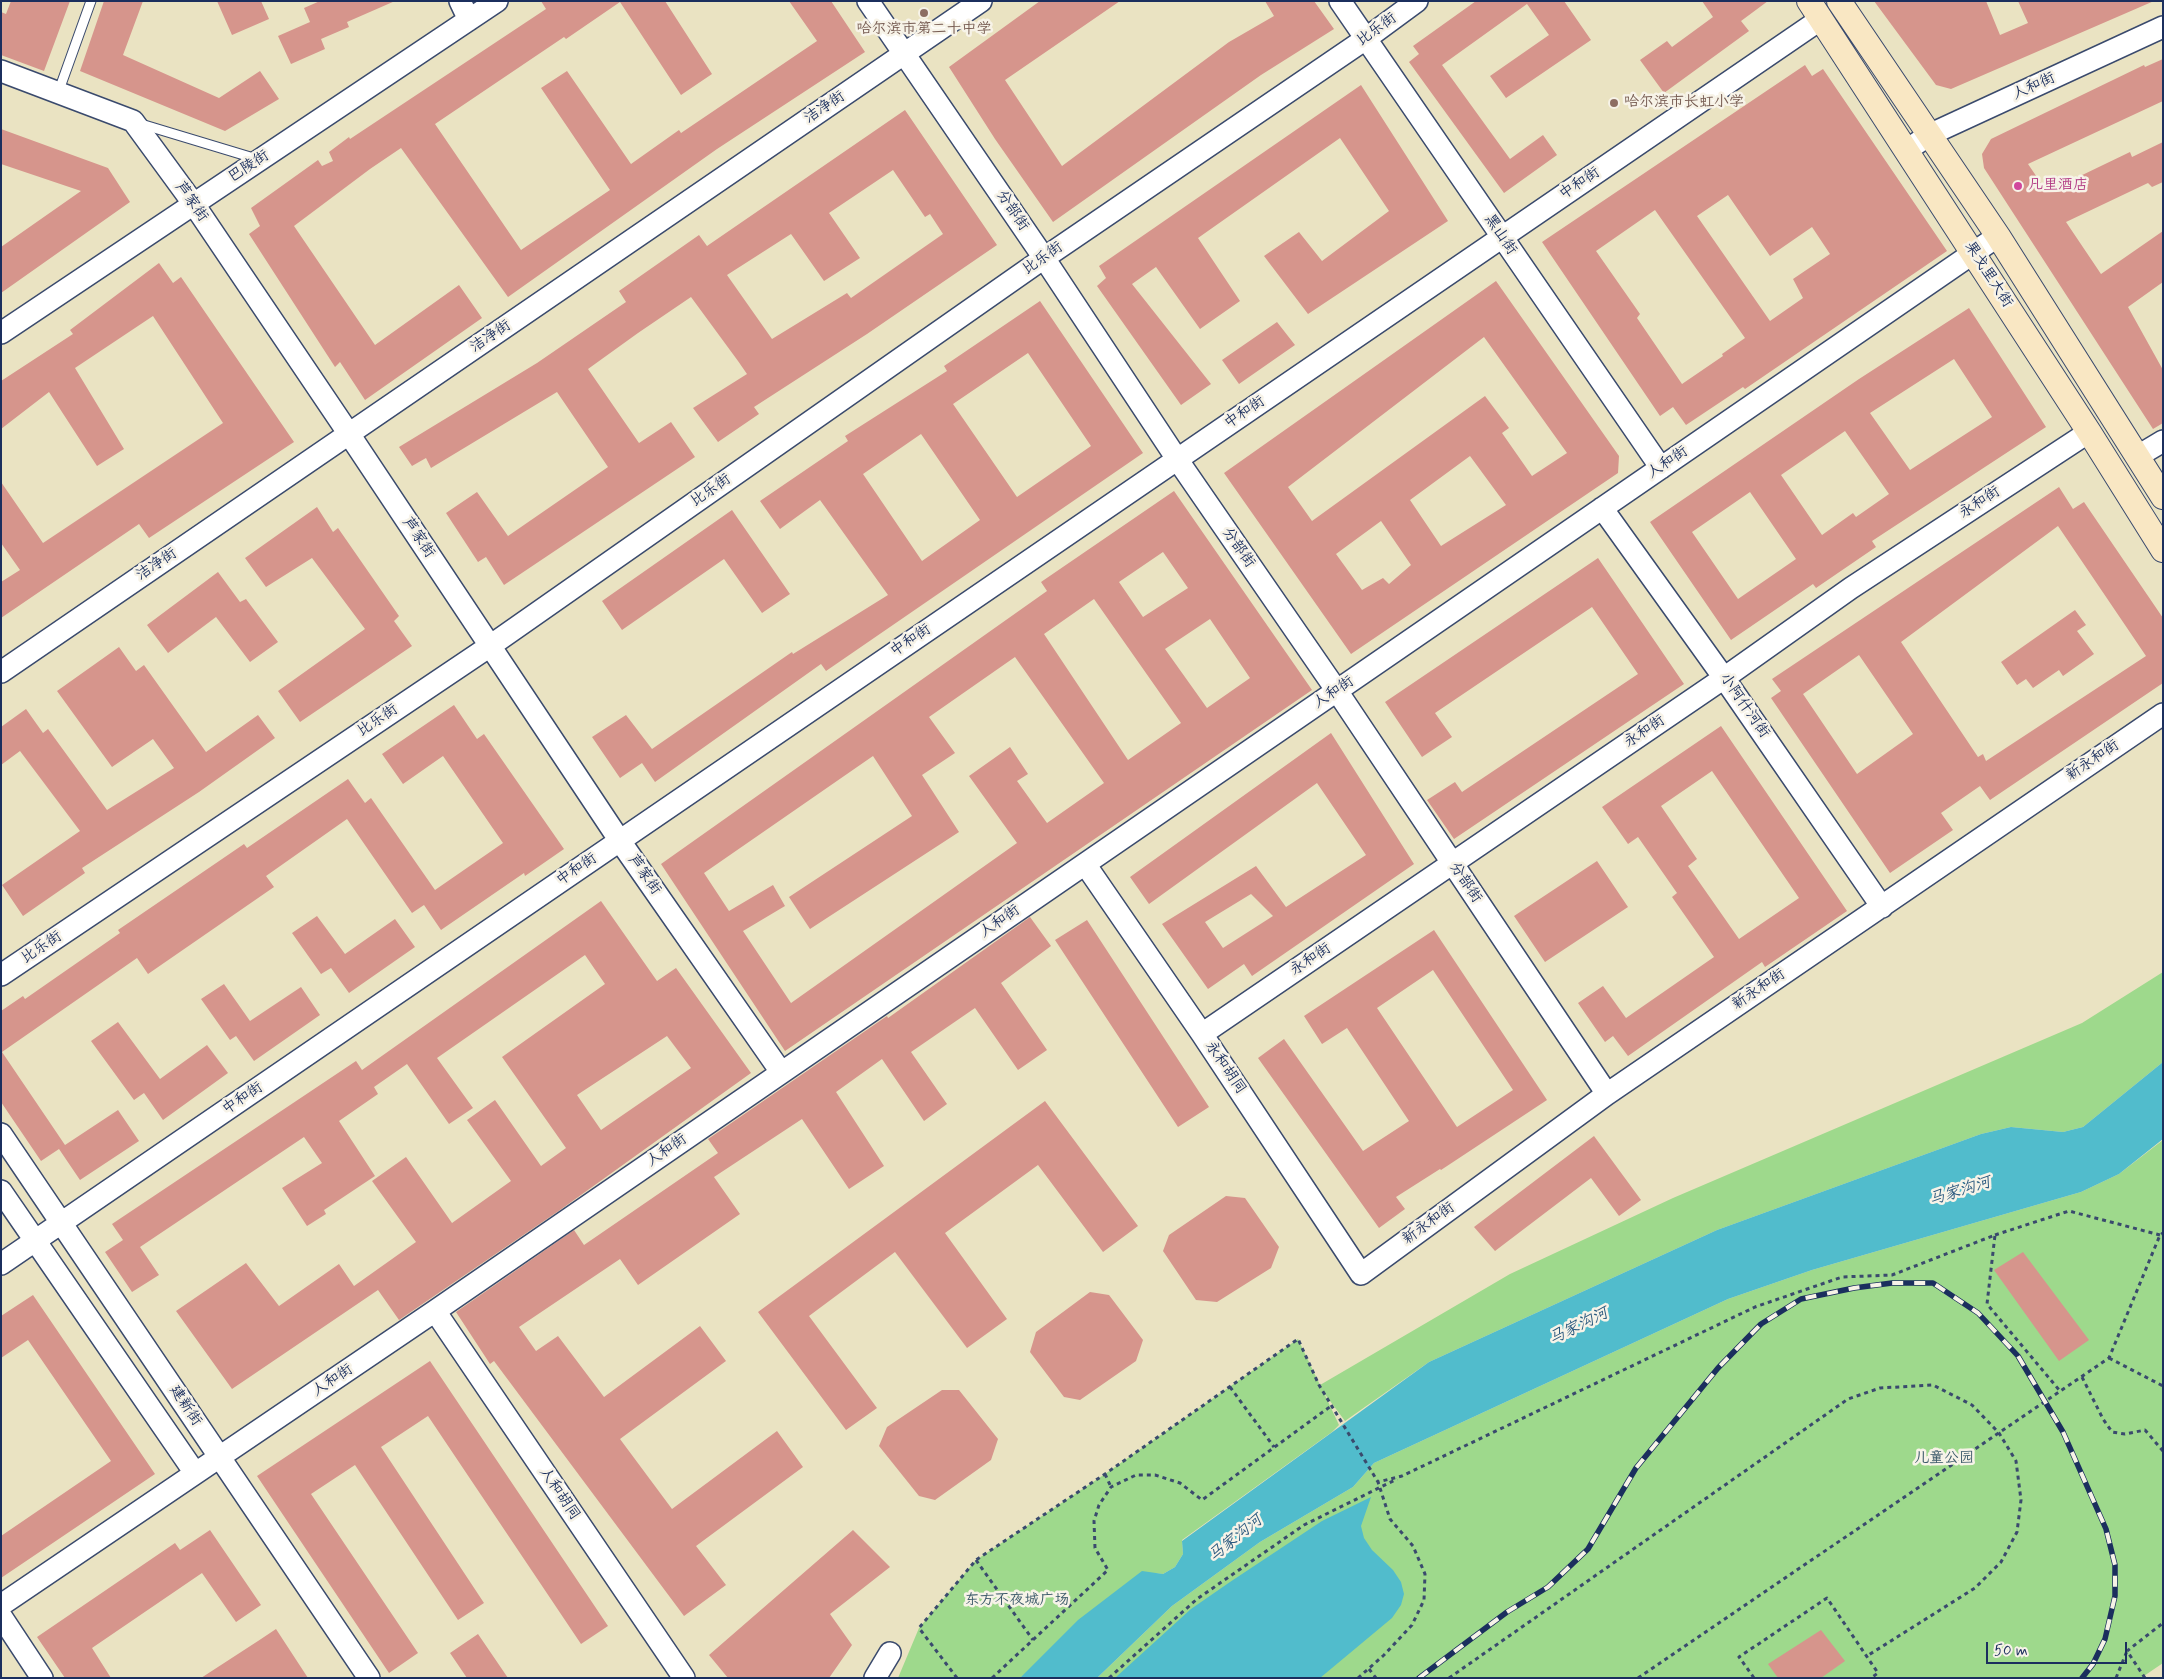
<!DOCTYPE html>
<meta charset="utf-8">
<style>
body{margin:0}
#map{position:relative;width:2164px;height:1679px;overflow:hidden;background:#eae3c2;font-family:Mynerve,sans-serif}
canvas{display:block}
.frame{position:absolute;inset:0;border:2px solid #1b2f5e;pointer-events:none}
.scale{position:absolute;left:1986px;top:1642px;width:141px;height:22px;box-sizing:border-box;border:2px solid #1b2f5e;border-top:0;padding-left:6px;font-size:15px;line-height:18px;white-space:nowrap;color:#1b2f5e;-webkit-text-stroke:4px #f7f3e8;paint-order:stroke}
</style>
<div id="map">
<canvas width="2164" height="1679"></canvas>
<div class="frame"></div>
<div class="scale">50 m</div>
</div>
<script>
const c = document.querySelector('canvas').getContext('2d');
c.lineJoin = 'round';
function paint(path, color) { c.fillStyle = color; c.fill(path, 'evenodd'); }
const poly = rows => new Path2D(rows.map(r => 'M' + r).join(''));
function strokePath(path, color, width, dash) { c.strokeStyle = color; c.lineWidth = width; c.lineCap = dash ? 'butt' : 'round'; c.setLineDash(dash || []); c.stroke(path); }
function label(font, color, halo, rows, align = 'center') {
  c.font = font + ' Mynerve,"LXGW WenKai TC",sans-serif'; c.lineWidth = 5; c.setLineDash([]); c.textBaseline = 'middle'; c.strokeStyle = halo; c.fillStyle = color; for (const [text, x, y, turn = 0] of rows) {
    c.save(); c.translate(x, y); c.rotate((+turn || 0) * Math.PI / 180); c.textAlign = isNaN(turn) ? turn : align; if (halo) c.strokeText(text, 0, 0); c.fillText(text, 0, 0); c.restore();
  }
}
paint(poly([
 [2163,972,2163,1062,2083,1127,2063,1132,2011,1127,1981,1134,1717,1230,1429,1362,1345,1421,1324,1393,1339,1425,1332,1432,1182,1540,1183,1554,1175,1567,1163,1574,1150,1573,1020,1678,898,1678,919,1628,976,1560,1105,1474,1298,1339,1320,1385,1510,1274,1673,1198,2082,1023],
 [2163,1140,2163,1663,2141,1678,1097,1678,1172,1606,1260,1542,1353,1487,1374,1463,1728,1299,1812,1270,2081,1192,2119,1174]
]), '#9ed98c');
paint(poly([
 [2163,1062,2163,1139,2119,1174,2081,1192,1812,1270,1728,1299,1374,1463,1353,1487,1260,1542,1172,1606,1097,1678,1020,1678,1078,1620,1142,1571,1163,1574,1175,1567,1183,1554,1182,1541,1429,1362,1717,1230,1981,1134,2011,1127,2063,1132,2083,1127],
 [1371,1497,1361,1526,1364,1538,1372,1550,1393,1570,1401,1582,1404,1594,1401,1605,1392,1618,1320,1678,1115,1678,1191,1609,1230,1582,1322,1521]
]), '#51bccc');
paint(poly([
 [11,1,70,1,44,71,1,55,1,12,6,14],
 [104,1,143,1,123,55,219,98,260,71,279,99,225,131,80,71],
 [217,1,261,1,269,19,232,35],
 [320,1,395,1,347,22,349,27,321,39,325,49,291,64,278,36,310,22,304,8],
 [541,1,665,1,712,74,681,95,620,2,566,39,564,37,435,124,521,250,610,190,541,88,567,71,631,164,679,130,681,133,817,41,789,1,831,1,865,52,717,149,508,297,401,148,370,169,294,226,375,345,459,285,482,318,365,400,340,362,335,367,249,234,260,226,251,208,318,160,322,166,333,161,329,152,349,137,350,139,546,9],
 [1040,1,1120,1,1005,80,1062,166,1229,42,1274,16,1265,1,1314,1,1334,29,1261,75,1053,222,995,139,949,67],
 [1476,1,1564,1,1591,40,1506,98,1490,76,1549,35,1527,4,1442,65,1510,159,1543,135,1557,155,1504,193,1409,62,1419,54,1413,46],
 [1702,1,1768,1,1741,21,1749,31,1664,93,1640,60,1667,41,1672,47,1713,17],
 [1874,1,1986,1,2000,35,2028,23,2018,1,2154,1,1951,89,1936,85],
 [2163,59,2163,101,2028,164,2047,192,2130,152,2132,157,2163,142,2163,182,2152,187,2148,183,2066,222,2101,274,2163,231,2163,282,2128,307,2163,370,2163,423,2153,429,1984,168,1982,154,1991,139,2144,65,2145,67],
 [1805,65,1812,76,1823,69,1947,251,1745,389,1743,387,1686,425,1673,407,1660,416,1542,242],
 [1728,195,1770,256,1812,227,1830,254,1793,279,1803,298,1770,321,1697,216],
 [1655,210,1745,338,1722,354,1723,356,1682,384,1637,318,1640,314,1596,251],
 [1361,85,1448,221,1308,314,1264,256,1299,232,1322,261,1389,211,1340,138,1198,238,1240,301,1200,329,1156,267,1132,284,1211,384,1181,405,1097,286,1106,278,1099,266],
 [905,110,997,245,867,334,754,407,759,414,718,442,693,408,747,374,738,361,691,297,638,333,588,369,639,443,671,422,695,457,504,585,486,557,478,562,446,513,477,492,508,536,608,467,557,392,431,468,426,458,412,466,399,447,537,363,626,302,619,291,699,235,707,246],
 [893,170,925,217,930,214,943,234,851,298,847,293,772,339,727,275,791,234,824,281,860,258,829,213],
 [1,129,108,168,130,202,1,293,1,247,81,191,1,164],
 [159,263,173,283,181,277,294,442,149,538,139,524,1,618,1,582,20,570,1,543,1,482,43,543,223,423,153,316,75,368,124,449,97,466,49,392,1,429,1,381,73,334,70,330],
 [1496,281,1619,456,1618,473,1351,654,1224,473],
 [1484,337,1567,453,1532,476,1502,433,1509,428,1485,396,1312,521,1288,487],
 [1470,456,1506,505,1441,546,1410,500],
 [1381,521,1411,565,1389,584,1383,578,1362,590,1336,554],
 [1040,301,1143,453,826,671,821,664,655,782,642,763,620,778,592,737,626,715,652,749,792,652,793,654,888,595,820,500,780,529,760,501,848,441,845,436,947,371,944,366],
 [1028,353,1091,446,1017,497,953,404],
 [921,434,980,520,922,561,863,474],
 [1969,308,2046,427,1872,541,1876,547,1816,588,1813,584,1731,640,1650,522,1859,379],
 [1954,359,1992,417,1910,470,1870,413],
 [1845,431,1889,494,1856,517,1853,513,1822,535,1781,475],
 [1750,492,1796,559,1738,599,1692,532],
 [1277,322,1295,345,1239,384,1222,360],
 [2059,487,2073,509,2084,502,2163,618,2163,683,1990,800,1980,786,1941,813,1953,830,1890,873,1771,698,1781,691,1772,679],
 [2058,526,2146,656,1986,761,1983,754,1978,757,1901,642],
 [1859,655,1913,734,1857,774,1803,694],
 [1174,491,1312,690,785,1051,661,864,1047,591,1041,582],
 [1163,552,1188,588,1143,617,1119,582],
 [1094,599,1181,723,1128,760,1044,634],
 [1210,619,1250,678,1207,708,1165,649],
 [1015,657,1104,783,1047,823,1017,781,1028,774,1010,747,969,776,1017,843,791,1003,743,931,785,906,773,885,729,911,704,873,873,756,912,816,789,897,810,929,959,832,922,775,955,753,929,717],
 [317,507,333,532,338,528,399,616,394,621,412,646,300,722,278,691,365,629,312,558,266,587,245,558],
 [732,510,790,594,762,613,724,559,622,630,602,601],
 [1598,558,1684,684,1454,839,1427,800,1455,782,1462,792,1638,674,1592,607,1435,713,1452,737,1422,757,1385,702],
 [218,572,240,602,246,599,278,642,250,662,216,617,168,653,147,625],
 [2075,610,2086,625,2077,631,2094,654,2063,676,2059,670,2033,688,2026,679,2017,685,2001,662],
 [119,647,136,671,144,665,206,752,258,715,275,738,199,792,82,868,85,873,23,916,2,885,80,831,20,751,1,765,1,727,26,709,43,733,48,729,107,810,174,768,153,739,112,767,57,691],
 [454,705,477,739,484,734,564,849,525,876,524,873,441,930,424,905,412,913,347,819,266,876,274,887,148,974,137,958,2,1052,65,1145,118,1110,139,1141,80,1180,59,1149,41,1161,1,1102,1,1011,23,996,25,999,120,933,118,930,244,844,247,848,348,779,365,803,371,798,435,890,503,843,443,756,403,784,382,754],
 [1721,726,1847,911,1765,967,1762,962,1628,1056,1613,1036,1605,1042,1578,1003,1603,986,1626,1018,1714,957,1672,897,1677,893,1638,837,1628,844,1602,807],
 [1712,771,1799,898,1739,939,1688,866,1697,859,1661,806],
 [1331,733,1414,864,1252,976,1244,964,1208,989,1162,924,1256,866,1286,907,1366,855,1317,783,1149,904,1130,877],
 [1251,894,1273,916,1223,948,1205,922],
 [1597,861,1628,907,1545,962,1514,916],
 [601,901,657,981,676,968,751,1073,560,1210,399,1320,378,1290,232,1389,176,1311,246,1263,279,1306,339,1264,354,1286,416,1242,372,1181,406,1157,452,1223,511,1181,467,1120,495,1100,541,1166,566,1148,502,1057,605,984,585,955,437,1058,473,1108,449,1124,407,1064,374,1087,378,1094,339,1121,375,1176,324,1210,326,1214,307,1226,282,1188,322,1163,304,1137,140,1247,159,1275,132,1292,105,1252,123,1240,112,1224,356,1061,362,1070],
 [667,1036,691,1068,601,1130,577,1095],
 [317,916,345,954,395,919,415,947,349,993,331,968,321,974,292,933],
 [1030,917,1051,946,1001,983,1047,1050,1018,1070,975,1008,911,1052,947,1104,924,1121,882,1059,836,1092,884,1166,849,1189,802,1119,714,1177,740,1214,638,1285,620,1259,519,1327,536,1351,558,1336,604,1397,700,1326,726,1361,620,1439,672,1509,777,1431,803,1467,696,1546,726,1585,684,1616,494,1361,490,1364,456,1312,574,1230,584,1245,718,1153,708,1139,887,1016,888,1018],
 [1087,920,1209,1107,1178,1127,1055,940],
 [1434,930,1547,1100,1441,1170,1440,1169,1396,1197,1405,1209,1379,1228,1258,1058,1284,1039,1363,1151,1409,1121,1347,1028,1322,1044,1304,1016],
 [1433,970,1513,1090,1457,1127,1377,1008],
 [224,984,250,1021,301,987,320,1015,254,1061,236,1036,230,1040,201,999],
 [118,1022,160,1079,207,1045,228,1073,163,1120,144,1093,134,1100,91,1041],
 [1045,1101,1138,1226,1103,1252,1038,1165,945,1233,1007,1319,967,1348,895,1252,809,1316,877,1408,846,1430,758,1312],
 [1594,1136,1641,1200,1619,1216,1591,1178,1495,1251,1474,1227],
 [1226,1196,1245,1198,1279,1247,1271,1268,1217,1302,1196,1300,1163,1251,1169,1235],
 [2023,1252,2089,1340,2059,1361,1994,1270],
 [1090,1292,1109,1295,1143,1340,1136,1361,1080,1400,1064,1397,1030,1352,1036,1332],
 [33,1295,155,1474,1,1578,1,1536,111,1461,28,1340,1,1358,1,1316],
 [430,1361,608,1626,581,1644,428,1416,381,1447,484,1603,458,1620,355,1465,311,1494,418,1653,389,1673,257,1476],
 [942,1390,959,1390,998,1439,991,1460,935,1500,919,1496,879,1446,887,1427],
 [210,1530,261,1605,236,1622,202,1573,92,1648,111,1678,65,1678,37,1637,175,1543,180,1550],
 [853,1530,890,1567,830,1614,852,1645,829,1678,728,1678,709,1655],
 [276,1629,308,1678,201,1678,258,1641],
 [1821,1630,1845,1661,1821,1678,1778,1678,1768,1664],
 [478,1634,508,1678,467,1678,450,1653]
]), '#d6958c');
const service = poly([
 [58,93,91,1],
 [141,124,257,159]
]);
const tertiary = poly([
 [460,1,469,20],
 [868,1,1044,258,1177,459,1337,691,1607,1094],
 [1340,1,1661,468],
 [1,71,133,121,193,203,349,434,620,841,781,1072],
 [1907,150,1929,135,2163,27],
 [1,333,497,1],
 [2138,456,2163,441],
 [1602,508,1724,678,1882,907],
 [1,672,981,1],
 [1085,864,1202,1034,1361,1274,1607,1094,2163,714],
 [1,975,490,646,1044,258,1364,40,1417,1],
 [1202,1034,1724,678,1851,588,2089,432],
 [1,1134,369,1678],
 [1,1191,195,1473],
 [1,1264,1821,19],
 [435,1311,684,1678],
 [1,1605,435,1311,1998,236],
 [1,1616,42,1678],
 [875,1678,890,1653]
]);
const secondary = poly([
 [1809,1,2089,432,2163,550],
 [1839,1,1998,236,2163,497]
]);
strokePath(service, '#3a4a6d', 11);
strokePath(tertiary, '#3a4a6d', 24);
strokePath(secondary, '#3a4a6d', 26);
strokePath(poly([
 [1995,1235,2069,1211,2160,1235],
 [2109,1358,2163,1386],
 [2082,1377,2103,1419,2112,1432,2125,1434,2145,1430,2163,1451],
 [1230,1387,1274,1447],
 [1105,1474,1111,1487],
 [976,1560,1033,1640],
 [1369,1669,1376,1678],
 [957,1678,919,1628,976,1560,1105,1474,1298,1339,1319,1385,1378,1482],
 [992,1678,1108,1570,1095,1548,1094,1521,1099,1505,1111,1487,1136,1475,1155,1475,1180,1483,1202,1500,1331,1406],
 [1109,1678,1197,1599,1304,1525,1397,1479],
 [1358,1678,1384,1655,1412,1625,1424,1600,1425,1574,1413,1546,1390,1519,1378,1482,1402,1476,1755,1307,1842,1277,1892,1275,1995,1235,1987,1304,2060,1391],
 [1449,1678,1848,1399,1880,1388,1933,1385,1972,1405,1999,1433,2016,1461,2021,1500,2017,1532,2001,1562,1975,1588,1867,1656],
 [1638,1678,2109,1358,2160,1235,2163,1233],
 [1754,1678,1739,1657,1827,1598,1878,1673,1871,1678],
 [2116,1678,2127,1651],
 [2145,1678,2127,1651,2163,1623]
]), '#3a4a6d', 3, [4, 4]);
strokePath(service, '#fff', 9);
strokePath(tertiary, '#fff', 21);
strokePath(secondary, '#f9e7c3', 24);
const rail = poly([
 [1419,1678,1507,1612,1548,1587,1588,1549,1636,1468,1718,1368,1761,1324,1801,1299,1854,1288,1892,1283,1933,1283,1978,1313,2018,1356,2063,1432,2106,1529,2115,1565,2115,1596,2105,1639,2093,1664,2082,1678]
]);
strokePath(rail, '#1b2f5e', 5.5);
strokePath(rail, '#f7f3e8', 4, [11]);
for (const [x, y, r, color] of [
 [924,13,5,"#8d6e63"],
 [1614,103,5,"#8d6e63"],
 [2018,186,5,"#d1479c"]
]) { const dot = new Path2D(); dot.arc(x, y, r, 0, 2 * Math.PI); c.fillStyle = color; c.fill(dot); strokePath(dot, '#f7f3e8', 2); }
label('15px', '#785e54', '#f7f3e8', [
 ["哈尔滨市第二十中学",924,30],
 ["哈尔滨市长虹小学",1624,103,"left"]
]);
label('15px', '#1b2f5e', '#f7f3e8', [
 ["比乐街",1377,30,-36],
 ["人和街",2034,87,-25],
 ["洁净街",825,108,-34],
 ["巴陵街",249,167,-33],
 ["中和街",1580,184,-34],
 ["芦家街",191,202,55],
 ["分部街",1012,211,56],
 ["黑山街",1500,235,56],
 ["比乐街",1043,259,-35],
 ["果戈里大街",1988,275,57],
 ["洁净街",491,337,-34],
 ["中和街",1245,413,-34],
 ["人和街",1668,463,-34],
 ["比乐街",711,491,-35],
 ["永和街",1980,503,-33],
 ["芦家街",418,538,56],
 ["分部街",1238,548,55],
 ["洁净街",157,565,-34],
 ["中和街",911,641,-34],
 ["人和街",1334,693,-34],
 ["小阿什河街",1744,706,55],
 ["比乐街",378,721,-34],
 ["永和街",1645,732,-34],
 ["新永和街",2093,761,-34],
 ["中和街",577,870,-34],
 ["芦家街",644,875,55],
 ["分部街",1465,883,56],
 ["人和街",1000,922,-35],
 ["比乐街",42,948,-34],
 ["永和街",1311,960,-34],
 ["新永和街",1759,990,-34],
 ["永和胡同",1225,1068,56],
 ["中和街",243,1099,-34],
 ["人和街",667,1151,-35],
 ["新永和街",1429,1224,-36],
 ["人和街",333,1381,-34],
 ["建新街",185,1406,56],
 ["人和胡同",559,1494,56]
]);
label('15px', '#b23c85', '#f7f3e8', [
 ["凡里酒店",2028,186]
], 'left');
label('15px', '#3c5a6a', '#f7f3e8', [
 ["儿童公园",1944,1459],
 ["东方不夜城广场",1017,1601]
]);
label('italic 16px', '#2b597f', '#f7f3e8', [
 ["马家沟河",1960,1192,-17],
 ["马家沟河",1579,1327,-26],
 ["马家沟河",1236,1539,-39]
]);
</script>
